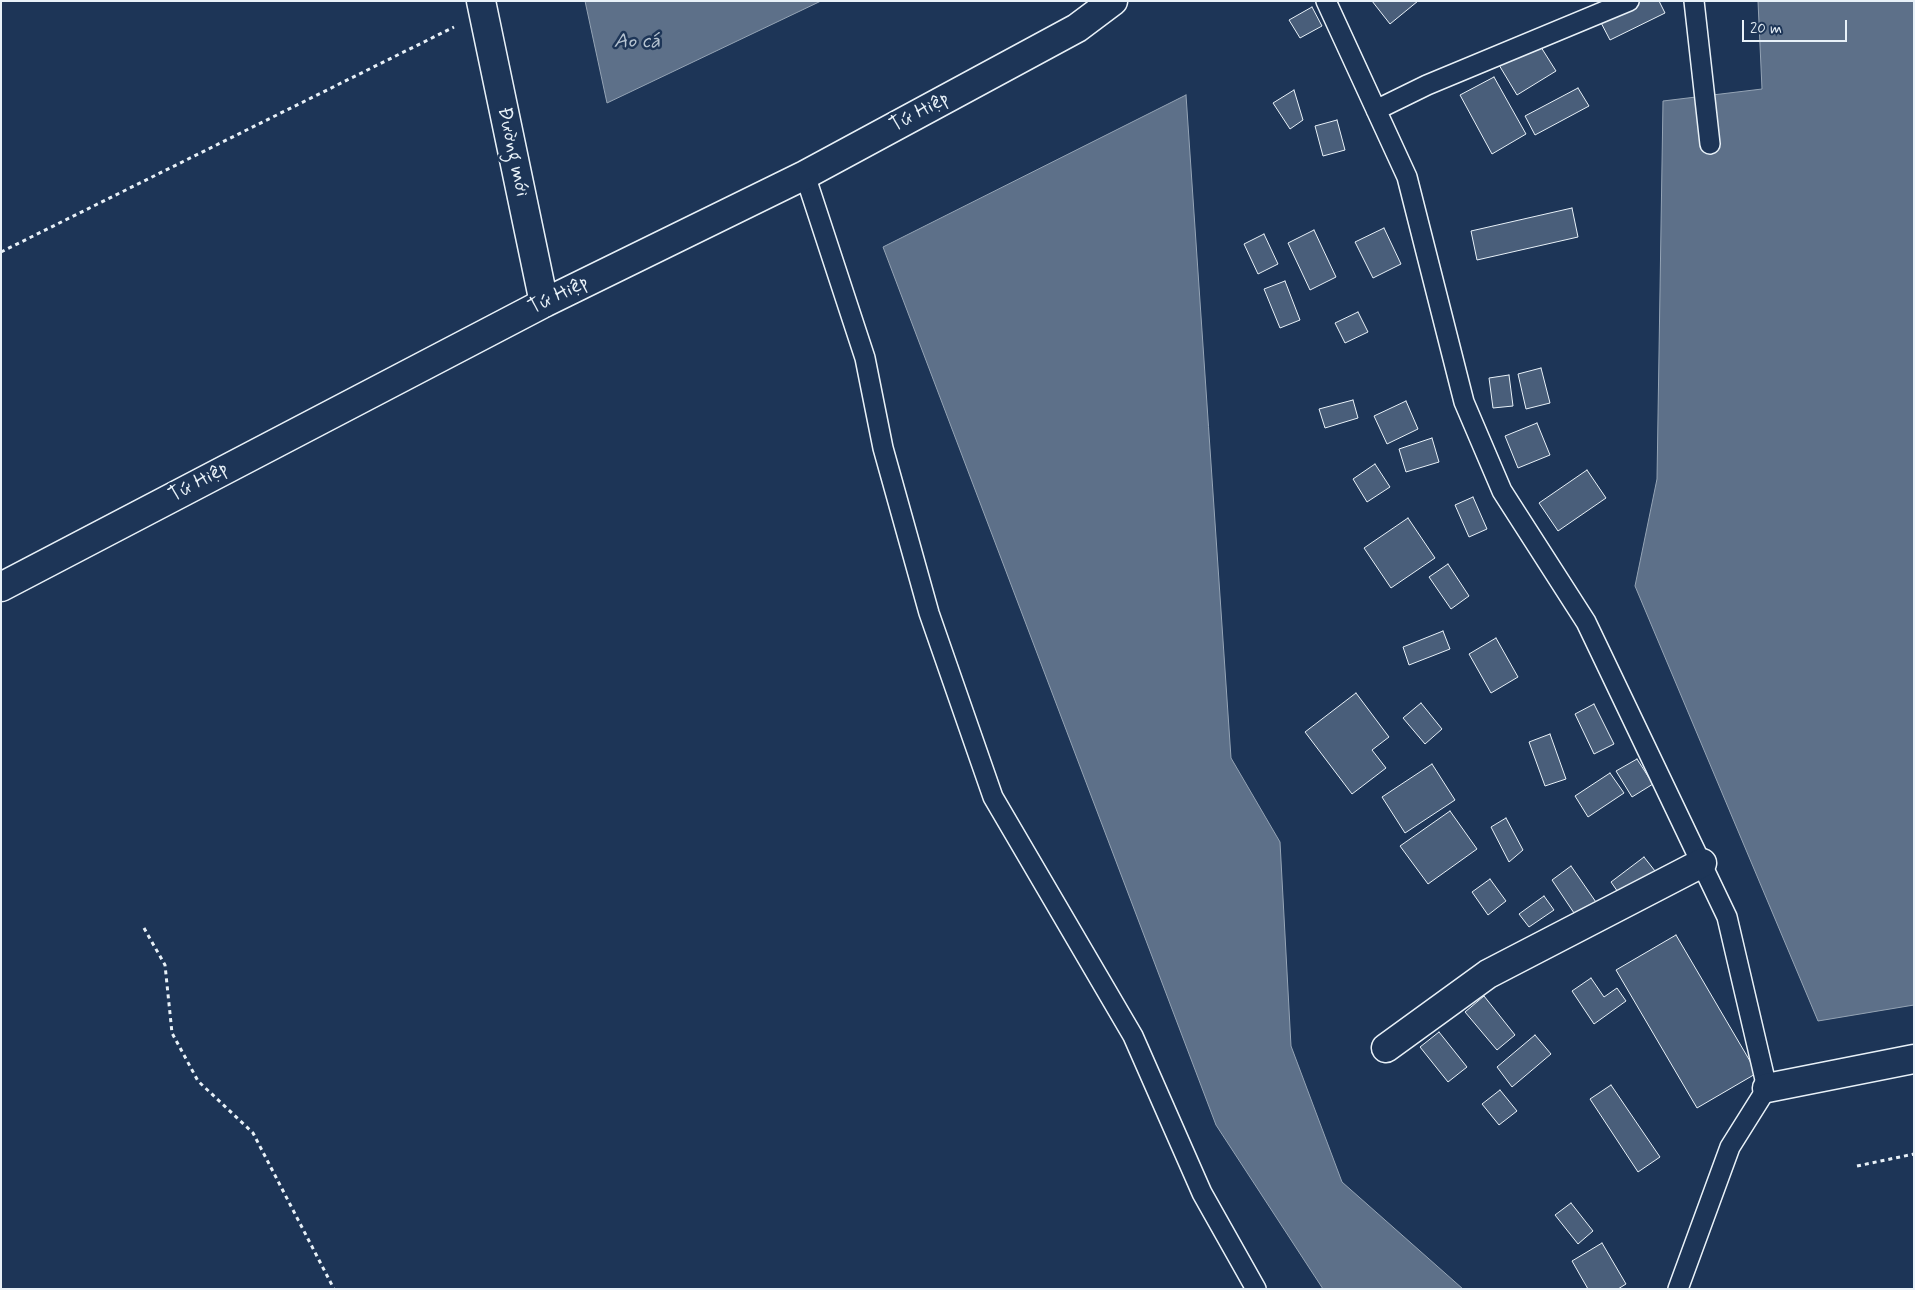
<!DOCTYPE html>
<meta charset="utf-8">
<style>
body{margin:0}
#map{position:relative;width:1915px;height:1290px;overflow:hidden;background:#1d3557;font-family:Mynerve,sans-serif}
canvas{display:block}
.frame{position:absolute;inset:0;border:2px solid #e8f1f8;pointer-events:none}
.scale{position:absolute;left:1742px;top:20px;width:105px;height:22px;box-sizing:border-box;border:2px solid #e8f1f8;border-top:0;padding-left:6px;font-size:15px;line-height:18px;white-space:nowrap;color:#e8f1f8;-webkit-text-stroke:4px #1d3557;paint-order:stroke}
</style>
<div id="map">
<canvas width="1915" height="1290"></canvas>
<div class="frame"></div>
<div class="scale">20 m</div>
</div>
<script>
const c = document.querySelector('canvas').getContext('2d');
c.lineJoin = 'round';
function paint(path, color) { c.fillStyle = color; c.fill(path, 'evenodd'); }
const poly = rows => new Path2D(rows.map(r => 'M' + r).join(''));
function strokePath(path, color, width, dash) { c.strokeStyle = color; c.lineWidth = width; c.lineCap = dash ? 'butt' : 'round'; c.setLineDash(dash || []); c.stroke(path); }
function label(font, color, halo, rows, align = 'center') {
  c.font = font + ' Mynerve,sans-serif'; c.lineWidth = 5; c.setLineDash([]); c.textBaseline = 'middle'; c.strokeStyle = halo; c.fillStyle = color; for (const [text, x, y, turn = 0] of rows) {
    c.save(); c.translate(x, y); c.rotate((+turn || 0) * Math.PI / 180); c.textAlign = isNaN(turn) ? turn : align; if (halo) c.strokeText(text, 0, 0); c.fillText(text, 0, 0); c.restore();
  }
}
const water = poly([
 [585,1,821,1,607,103,585,1],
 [1758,1,1914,1,1914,1005,1818,1021,1635,586,1657,479,1663,101,1762,89,1758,1],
 [1186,95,1231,758,1280,842,1291,1046,1342,1182,1463,1289,1323,1289,1216,1125,883,247,1186,95]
]);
paint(water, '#5d7089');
strokePath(water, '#95a4b5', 1);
const building = poly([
 [1372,1,1418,1,1390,24,1372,1],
 [1630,1,1659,1,1665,13,1610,40,1598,17,1630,1],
 [1312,7,1322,26,1300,38,1289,20,1312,7],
 [1534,36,1556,71,1517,95,1496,60,1534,36],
 [1494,77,1526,134,1492,154,1460,95,1494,77],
 [1578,88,1589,106,1535,135,1525,116,1578,88],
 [1294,90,1303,120,1290,129,1273,103,1294,90],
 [1337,120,1345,150,1323,156,1315,126,1337,120],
 [1572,208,1578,237,1477,260,1471,231,1572,208],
 [1384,228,1401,264,1373,278,1355,242,1384,228],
 [1314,230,1336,277,1310,290,1288,243,1314,230],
 [1264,234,1278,264,1258,274,1244,244,1264,234],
 [1285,281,1300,320,1280,328,1264,289,1285,281],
 [1358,312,1368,332,1345,343,1335,323,1358,312],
 [1541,368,1550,403,1526,409,1518,374,1541,368],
 [1509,375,1513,406,1493,408,1489,378,1509,375],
 [1353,400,1358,418,1325,428,1319,409,1353,400],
 [1406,401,1418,429,1387,444,1374,416,1406,401],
 [1537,423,1550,455,1518,468,1505,436,1537,423],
 [1432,438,1439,462,1406,472,1399,449,1432,438],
 [1375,464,1390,487,1367,502,1353,479,1375,464],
 [1587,470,1606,498,1558,531,1539,503,1587,470],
 [1473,497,1487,529,1469,537,1455,505,1473,497],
 [1408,518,1435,558,1391,588,1364,548,1408,518],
 [1448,564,1469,596,1451,609,1429,577,1448,564],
 [1443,631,1450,649,1409,665,1403,647,1443,631],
 [1496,638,1518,677,1491,693,1469,654,1496,638],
 [1356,693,1389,737,1372,750,1386,768,1352,794,1305,732,1356,693],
 [1421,703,1442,729,1425,744,1403,718,1421,703],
 [1594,704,1614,744,1594,754,1575,714,1594,704],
 [1550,734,1566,779,1545,786,1529,742,1550,734],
 [1637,759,1653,784,1632,797,1616,771,1637,759],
 [1432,764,1455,800,1405,833,1382,797,1432,764],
 [1610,773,1624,793,1588,817,1575,796,1610,773],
 [1450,811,1477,849,1428,884,1400,846,1450,811],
 [1506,818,1523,850,1509,862,1491,827,1506,818],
 [1644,857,1655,871,1620,895,1611,882,1644,857],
 [1571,866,1598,905,1578,919,1552,880,1571,866],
 [1490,879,1506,901,1488,915,1472,892,1490,879],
 [1544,896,1554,910,1529,927,1519,914,1544,896],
 [1676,935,1757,1073,1697,1108,1616,970,1676,935],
 [1591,978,1604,997,1617,988,1626,1001,1594,1024,1572,991,1591,978],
 [1484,996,1515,1035,1497,1050,1465,1012,1484,996],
 [1439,1032,1467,1067,1448,1082,1420,1047,1439,1032],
 [1535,1035,1551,1054,1512,1087,1497,1067,1535,1035],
 [1611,1085,1660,1157,1638,1172,1590,1099,1611,1085],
 [1500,1090,1517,1111,1499,1125,1482,1104,1500,1090],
 [1571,1203,1593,1231,1578,1244,1555,1215,1571,1203],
 [1602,1243,1626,1284,1618,1289,1588,1289,1572,1261,1602,1243]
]);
paint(building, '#495e7a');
strokePath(building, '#e8f1f8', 1);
const lane = poly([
 [1326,1,1407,177,1464,402,1502,491,1586,622,1727,917,1767,1088,1730,1147,1678,1289],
 [1694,1,1710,144],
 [1376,110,1427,85,1629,1],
 [805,175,865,358,883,448,929,613,993,797,1133,1036,1202,1193,1256,1289]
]);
const street = poly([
 [481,1,544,303],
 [1,587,544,303,805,175,1077,28,1113,1],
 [1386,1048,1488,974,1702,863],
 [1767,1088,1914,1059]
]);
strokePath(lane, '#e8f1f8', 22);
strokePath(street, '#e8f1f8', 31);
strokePath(poly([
 [1,252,454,27],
 [144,928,165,965,172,1033,198,1081,253,1133,334,1289],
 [1857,1166,1914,1154]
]), '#e8f1f8', 3, [4, 4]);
strokePath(lane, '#1d3557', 19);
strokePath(street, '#1d3557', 28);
label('20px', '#e8f1f8', '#1d3557', [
 ["Tứ Hiệp",920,113,-28],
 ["Đường mới",512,152,78],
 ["Tứ Hiệp",559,296,-26],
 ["Tứ Hiệp",199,483,-28]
]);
label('italic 21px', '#b7c4d1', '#1d3557', [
 ["Ao cá",637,43]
]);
</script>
